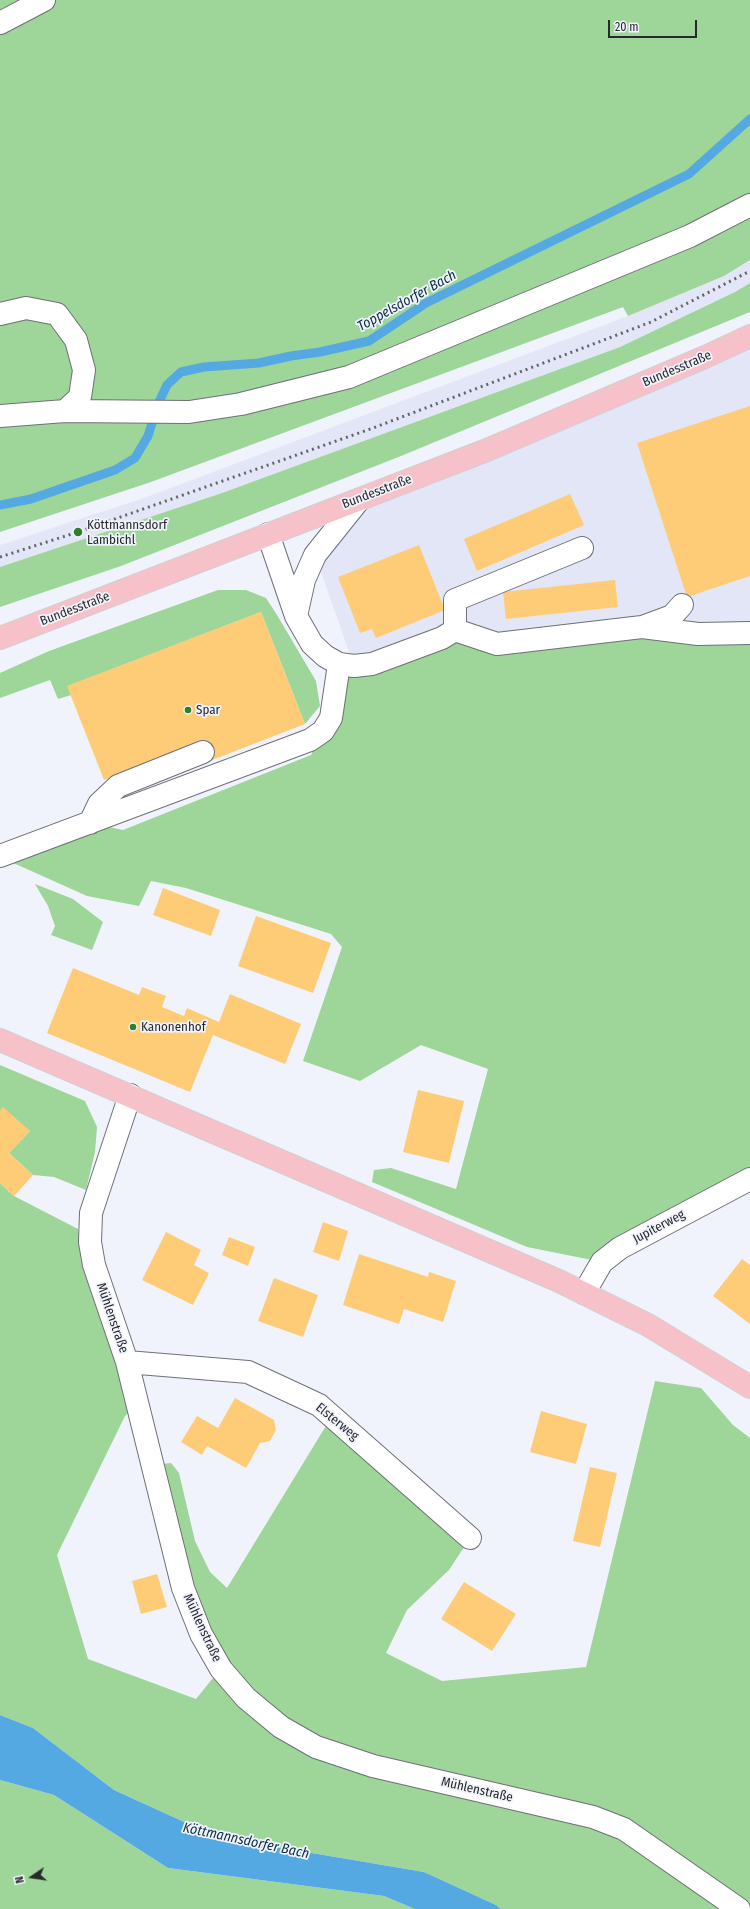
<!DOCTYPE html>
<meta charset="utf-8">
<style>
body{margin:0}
#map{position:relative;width:750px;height:1909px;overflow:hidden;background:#f1f3fc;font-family:"Fira Sans Condensed",sans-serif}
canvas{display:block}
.north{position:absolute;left:12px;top:1857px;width:40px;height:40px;-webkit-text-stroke:3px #f1f3fc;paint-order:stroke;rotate:257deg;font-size:11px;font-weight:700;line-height:16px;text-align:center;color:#28292c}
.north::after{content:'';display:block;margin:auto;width:14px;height:18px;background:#28292c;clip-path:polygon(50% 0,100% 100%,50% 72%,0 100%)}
.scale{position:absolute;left:608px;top:20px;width:89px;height:18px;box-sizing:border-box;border:2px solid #28292c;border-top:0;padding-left:5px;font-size:12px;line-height:14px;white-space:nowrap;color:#28292c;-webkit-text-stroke:3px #f1f3fc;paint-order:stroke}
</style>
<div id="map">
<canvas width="750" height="1909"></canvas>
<div class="north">N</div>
<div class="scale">20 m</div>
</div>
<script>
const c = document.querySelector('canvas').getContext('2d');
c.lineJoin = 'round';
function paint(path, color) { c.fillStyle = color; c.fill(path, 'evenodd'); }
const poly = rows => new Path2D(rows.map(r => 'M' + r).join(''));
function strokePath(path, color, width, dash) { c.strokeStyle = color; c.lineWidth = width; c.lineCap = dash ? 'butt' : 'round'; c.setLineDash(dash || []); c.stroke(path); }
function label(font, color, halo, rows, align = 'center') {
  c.font = font + ' "Fira Sans Condensed",sans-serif'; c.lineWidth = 3.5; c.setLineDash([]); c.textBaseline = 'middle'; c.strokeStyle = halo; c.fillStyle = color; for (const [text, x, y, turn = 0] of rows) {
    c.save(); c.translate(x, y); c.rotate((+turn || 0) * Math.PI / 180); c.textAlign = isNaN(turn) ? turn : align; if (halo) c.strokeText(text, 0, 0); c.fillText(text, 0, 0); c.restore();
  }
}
paint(poly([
 [750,260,750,283,735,292,620,347,222,493,0,567,0,545,144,498,628,316,724,276],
 [750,336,750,633,354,666,315,555,359,500]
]), '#e3e6f7');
paint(poly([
 [0,0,750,0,750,260,724,276,628,316,623,307,151,482,0,532],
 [750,283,750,312,745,314,401,456,121,566,0,607,0,567,222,493,620,347,735,292],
 [218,590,246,590,266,598,277,615,316,681,320,706,305,724,261,612,68,686,71,695,58,699,50,680,0,698,0,673,49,651],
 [750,633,750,1179,602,1262,527,1247,372,1182,374,1170,391,1168,456,1189,488,1069,421,1045,360,1081,303,1061,342,947,331,934,186,888,151,881,139,906,87,896,0,857,90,823,123,830,311,755,323,731,339,664,442,638,498,644],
 [35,884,73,899,103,922,92,950,51,935,55,926,48,906],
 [0,1065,85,1101,97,1127,95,1152,86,1190,54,1177,33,1175,9,1153,30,1131,0,1111],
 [0,1183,14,1196,78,1229,84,1262,137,1404,125,1416,57,1555,88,1659,196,1699,221,1668,152,1465,171,1463,179,1473,195,1541,210,1572,227,1588,332,1416,470,1538,449,1570,407,1610,386,1653,442,1681,586,1667,655,1381,701,1388,733,1425,750,1438,750,1909,501,1909,496,1905,424,1872,217,1837,114,1790,33,1728,0,1715],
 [0,1780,54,1795,168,1868,384,1896,415,1909,0,1909]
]), '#9ed598');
paint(poly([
 [0,1715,33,1728,114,1790,217,1837,424,1872,496,1905,501,1909,415,1909,384,1896,168,1868,54,1795,0,1780]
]), '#55a9e2');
strokePath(poly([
 [0,505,31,499,115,470,135,458,148,436,158,404,167,385,181,372,204,367,259,363,291,356,320,352,369,341,426,303,689,174,750,119]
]), '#55a9e2', 9);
paint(poly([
 [750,406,750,576,687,597,637,443],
 [570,494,584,525,477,571,464,539],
 [419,545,445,610,376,638,372,629,360,633,338,577],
 [615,580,618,607,506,619,503,592],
 [261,612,305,724,207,762,200,743,104,780,67,686],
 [163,888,220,910,211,936,153,915],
 [256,916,331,943,313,993,238,966],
 [73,968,139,995,142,987,166,996,162,1007,184,1016,187,1008,219,1022,230,994,301,1024,285,1064,213,1035,190,1092,47,1033],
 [418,1090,464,1101,449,1163,403,1152],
 [3,1107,30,1131,9,1153,33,1175,14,1196,0,1183,0,1111],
 [323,1222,348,1231,339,1261,313,1252],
 [166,1232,201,1250,194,1265,209,1273,193,1305,142,1280],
 [229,1237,255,1247,248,1266,222,1255],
 [359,1254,428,1277,429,1272,456,1281,443,1322,404,1309,399,1324,343,1305],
 [742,1259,750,1265,750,1324,713,1296],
 [274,1278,318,1295,303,1337,258,1321],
 [235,1398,274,1420,276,1430,270,1441,260,1443,246,1468,207,1446,202,1455,181,1442,197,1416,218,1428],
 [541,1411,587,1424,576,1464,530,1452],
 [590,1467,617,1473,600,1547,573,1541],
 [157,1574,167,1607,141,1614,132,1581],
 [464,1582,516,1614,492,1651,441,1619]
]), '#fecb77');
const minor = poly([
 [0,23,44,0],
 [0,314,26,308,57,314,76,340,84,370,80,397,65,411],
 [0,416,65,411,189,412,241,404,349,377,690,236,750,205],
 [268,534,296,616,312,644,325,656,339,664,354,666,372,664,442,638,455,630,497,644,642,627,698,634,750,633],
 [296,616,304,580,315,555,359,500],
 [645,626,672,616,682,605],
 [455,630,455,600,582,548],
 [90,823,99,804,118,786,203,752],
 [0,856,310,740,323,731,331,718,339,664],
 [130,1095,91,1213,90,1242,94,1265,127,1362,183,1588,201,1634,221,1669,246,1698,281,1727,316,1747,373,1766,593,1817,624,1829,739,1909],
 [584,1293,602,1262,620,1248,750,1179],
 [127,1362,248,1372,319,1405,470,1538]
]);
const major = poly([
 [0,638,487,450,705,357,750,336],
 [0,1040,559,1281,648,1325,750,1387]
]);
strokePath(minor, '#6f7078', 24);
strokePath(major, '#d0d0d1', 24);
strokePath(minor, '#fff', 22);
strokePath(major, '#f7c1ca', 22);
strokePath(poly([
 [0,557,78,532,373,428,651,322,750,271]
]), '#64656a', 3, [2, 4]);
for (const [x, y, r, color] of [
 [78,532,5,"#2f7e28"],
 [188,710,4,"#2f7e28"],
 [133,1027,4,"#2f7e28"]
]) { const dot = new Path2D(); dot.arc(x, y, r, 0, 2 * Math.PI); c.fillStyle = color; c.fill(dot); strokePath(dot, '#f1f3fc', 1.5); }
label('13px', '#28292c', '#f1f3fc', [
 ["Bundesstraße",677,369,-23],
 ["Bundesstraße",377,492,-21],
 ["Bundesstraße",75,609,-21],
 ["Jupiterweg",659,1227,-28],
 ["Mühlenstraße",112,1318,71],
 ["Elsterweg",337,1422,39],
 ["Mühlenstraße",202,1628,65],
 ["Mühlenstraße",477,1790,13]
]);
label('13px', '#28292c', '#f1f3fc', [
 ["Köttmannsdorf",87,525],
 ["Lambichl",87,540],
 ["Spar",196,710],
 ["Kanonenhof",141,1027]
], 'left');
label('italic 14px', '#092e45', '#f1f3fc', [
 ["Toppelsdorfer Bach",407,301,-29],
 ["Köttmannsdorfer Bach",246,1841,12]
]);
</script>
